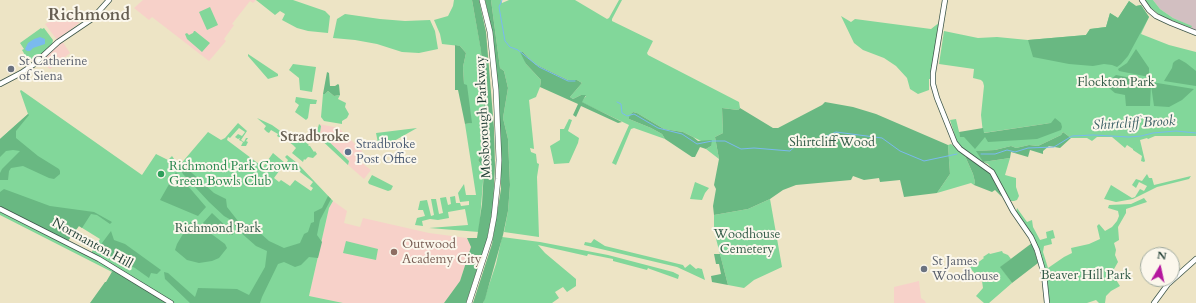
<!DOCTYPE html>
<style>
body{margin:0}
#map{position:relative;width:1196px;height:303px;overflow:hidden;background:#ede4c5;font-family:Cardo,serif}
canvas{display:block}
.north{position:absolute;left:1140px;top:247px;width:40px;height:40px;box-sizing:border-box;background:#fbf7ec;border:1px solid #a3ada2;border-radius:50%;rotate:9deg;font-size:11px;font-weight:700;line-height:16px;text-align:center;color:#1f3d34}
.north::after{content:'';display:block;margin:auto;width:14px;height:18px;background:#b5179e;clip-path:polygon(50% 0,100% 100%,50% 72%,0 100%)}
</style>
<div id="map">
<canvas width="1196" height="303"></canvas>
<div class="north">N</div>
</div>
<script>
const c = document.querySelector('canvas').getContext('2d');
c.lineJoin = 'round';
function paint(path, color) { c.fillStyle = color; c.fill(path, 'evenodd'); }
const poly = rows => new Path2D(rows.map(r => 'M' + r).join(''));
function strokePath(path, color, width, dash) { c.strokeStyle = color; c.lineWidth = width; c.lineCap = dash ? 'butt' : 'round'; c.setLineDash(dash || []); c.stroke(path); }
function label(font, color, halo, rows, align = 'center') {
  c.font = font + ' Cardo,serif'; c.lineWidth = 4; c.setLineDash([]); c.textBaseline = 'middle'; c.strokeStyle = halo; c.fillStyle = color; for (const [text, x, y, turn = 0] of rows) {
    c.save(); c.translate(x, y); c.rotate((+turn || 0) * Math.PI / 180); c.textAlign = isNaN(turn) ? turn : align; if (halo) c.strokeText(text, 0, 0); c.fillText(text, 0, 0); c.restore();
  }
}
paint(poly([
 [143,0,256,0,253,3,250,1,232,24,234,25,224,39,226,41,209,61,152,17,149,20,134,8],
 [71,11,79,23,57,40,45,24],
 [62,41,70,53,50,69,39,61],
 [319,124,339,128,362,151,363,155,358,160,371,170,364,179,348,165,349,161,320,133,321,126],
 [333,201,347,211,344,223,360,227,363,218,429,233,467,238,471,247,460,281,444,303,343,303,309,296,329,208],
 [919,281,921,298,925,301,926,303,894,303,894,287]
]), '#f7d1c9');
paint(poly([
 [1153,0,1196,0,1196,31,1191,28,1191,26,1173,18,1160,9]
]), '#d2bfc1');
paint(poly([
 [256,0,293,0,325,11,330,16,328,33,308,31,297,28,282,20,285,14,280,11,275,15],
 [454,0,472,0,481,50,483,82,479,89,483,97,486,152,483,153,478,160,484,169,479,232,429,228,468,225,465,209,448,212,449,218,438,220,430,219,422,221,423,226,415,225,417,218,425,216,423,210,418,210,420,201,427,200,431,216,434,215,431,199,436,199,439,214,443,213,440,198,446,197,448,205,451,204,450,197,455,196,456,203,460,203,461,206,469,205,469,201,460,202,458,193,464,184,466,195,476,195,465,124,471,123,464,84,463,67,466,53,460,46,442,44,440,34,434,20,448,16,453,6],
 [491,0,501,0,502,3,509,0,575,0,607,19,609,18,619,0,622,0,612,19,612,21,653,41,647,53,648,55,739,102,740,108,738,110,722,108,723,133,715,137,719,159,706,149,711,146,683,132,664,129,637,113,633,112,629,119,651,128,662,134,665,139,634,128,631,129,616,165,612,163,629,125,581,102,586,96,581,95,573,99,570,97,582,83,577,80,568,80,535,64,523,52,526,64,541,80,540,87,536,97,529,100,534,149,530,148,531,152,536,154,537,163,539,164,537,177,539,237,504,232,508,211,510,185,508,139,503,118,508,88,504,71,500,68],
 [1145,0,1153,0,1160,9,1173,18,1192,26,1191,28,1161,16,1150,7],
 [1129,1,1136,6,1141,5,1149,17,1141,34,1169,45,1196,52,1196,136,1155,136,1148,139,1147,138,1140,140,1145,161,1144,162,1141,161,1142,156,1133,150,1133,149,1127,145,1125,148,1112,137,1097,137,1092,141,1087,138,1071,138,1063,132,1061,135,1038,146,1029,145,1016,148,1011,146,995,150,977,151,983,162,1010,158,1005,175,1016,178,1016,187,1019,196,1017,200,1014,201,1011,201,993,170,988,164,983,162,970,154,962,148,957,142,950,120,956,119,960,136,985,137,1051,123,983,133,981,115,984,86,983,82,981,80,973,78,974,69,939,64,944,31,978,38,997,37,1028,40,1086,35,1090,29,1106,27,1110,13,1118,18],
 [210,7,218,25,207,30,199,12],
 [345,14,380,19,405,21,430,20,435,31,438,49,419,53,402,52,377,44,355,40,333,38,337,19],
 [841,16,851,22,855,19,931,29,940,22,932,79,929,79,929,90,918,94,910,89,907,78,896,66,884,58,863,50,854,43],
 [41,28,42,29,44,28,53,40,52,45,35,59,33,60,25,55,22,50,24,49,20,43],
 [194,31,195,31,210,43,202,52,187,39,185,34,187,33,189,35,193,33],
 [248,54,278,74,278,76,268,79,248,56],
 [293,64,316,67,312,92,300,90,299,78,289,70],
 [21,90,142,175,156,154,168,160,172,156,179,166,208,132,221,140,225,138,238,123,247,131,241,140,244,142,246,138,248,138,246,141,248,142,246,146,241,146,243,142,239,140,240,138,238,139,235,137,238,134,242,136,245,132,239,128,230,138,228,137,227,140,263,167,273,153,285,163,274,178,279,182,281,180,290,186,295,180,311,191,313,188,310,186,313,182,287,162,288,160,285,157,287,155,297,163,333,201,329,208,309,296,343,303,173,303,91,253,100,239,79,226,0,208,0,139,28,114,20,91],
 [328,91,334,96,340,95,338,99,346,103,345,107,349,114,347,118,342,121,342,124,324,121,321,117,323,94,325,94],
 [296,97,317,100,316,104,310,104,308,118,306,120,295,112,299,105,295,102],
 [257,118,272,125,297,143,301,138,303,140,303,141,304,141,309,145,308,146,310,146,314,152,315,151,317,154,313,158,308,157,305,160,304,159,303,162,292,153,296,148,293,145,285,139,284,140,277,136,278,134,271,130,269,133,267,132,264,129,266,126],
 [569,119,572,120,568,131,579,138,578,143,569,163,554,164,550,146,560,140,560,129,564,129],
 [319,124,321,126,320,133,349,161,348,165,316,135],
 [417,128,394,141,386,149,382,148,378,143,376,133],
 [951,144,965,156,973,174,975,182,974,185,971,183,937,193,950,174,948,145],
 [1147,174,1149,178,1152,178,1154,185,1191,176,1189,179,1157,187,1133,199,1116,202,1104,199,1111,185,1132,198,1135,197,1140,189,1144,191,1147,186,1139,182,1136,188,1132,185,1136,179,1142,181],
 [372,175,393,186,391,190,388,191,369,184,368,182],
 [695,182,709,188,705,193,702,200,690,199],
 [1144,198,1147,202,1126,209,1126,213,1118,227,1119,240,1114,243,1116,250,1115,255,1118,262,1114,269,1115,273,1113,275,1120,286,1111,291,1106,296,1105,303,1099,303,1096,300,1087,303,1049,303,1047,279,1038,248,1016,212,1017,208,1027,222,1032,220,1033,227,1040,240,1047,238,1046,232,1053,230,1055,238,1051,239,1052,244,1044,246,1043,252,1048,268,1064,257,1072,253,1071,248,1089,244,1100,239,1097,226,1099,224,1105,231,1112,227,1117,221,1119,216,1118,211,1108,208,1109,205,1131,204],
 [770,199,782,267,754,280,744,288,728,285,714,231,714,215,748,209],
 [0,211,92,257,113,270,112,272,0,215],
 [502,237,540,242,608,255,673,272,679,275,678,279,650,269,648,268,647,270,613,261,613,259,588,254,587,256,538,245,545,253,576,279,576,286,567,292,563,287,555,292,559,298,552,303,483,303,496,264],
 [594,239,605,246,683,265,685,268,690,264,696,269,698,268,702,269,705,280,677,267,584,245,585,242,591,243],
 [346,241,378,249,376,260,343,253],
 [1002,251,1003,253,1008,255,1011,259,1001,267,1012,283,989,303,984,303,976,296,983,288,982,281,969,267,964,264,973,259,976,264,984,258,983,257,989,253,990,254]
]), '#82d79a');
paint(poly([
 [472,0,479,0,486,32,494,128,495,165,493,207,487,239,466,303,444,303,460,281,471,247,467,238,477,238,482,204,484,169,478,160,483,153,486,151,484,112,483,97,479,89,479,84,483,82,481,51],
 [485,0,491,0,500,68,504,71,508,88,503,118,508,139,510,185,508,211,503,235,485,299,483,303,473,303,492,244,501,189,501,157,493,34],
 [1129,1,1136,6,1141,5,1149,17,1128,56,1121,64,1117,67,1112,65,1104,64,1093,66,1069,64,1033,57,1028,40,1086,35,1090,29,1106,27,1110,13,1118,18],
 [455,45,460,46,466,53,463,67,464,84,467,85,472,123,465,124,458,90,455,90],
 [1136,49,1149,68,1149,77,1119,71,1118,69,1127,63],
 [520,52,523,52,535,64,568,80,577,80,582,83,570,97,573,99,581,95,586,95,582,102,622,122,618,123,581,106,576,117,573,115,578,104,540,87,541,80,526,64],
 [1179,59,1186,63,1196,71,1196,86,1164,81,1172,68,1173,63,1175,61],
 [327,72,329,73,330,86,335,86,338,84,339,85,340,95,334,96,328,91,325,94,323,94],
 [1116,75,1151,82,1194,89,1182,100,1169,107,1154,106,1151,85,1150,106,1126,106,1125,95,1115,93,1109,88,1110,80],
 [825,102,853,107,876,114,948,145,950,174,937,193,904,197,900,180,880,182,879,178,864,180,853,176,851,180,796,185,783,190,770,199,748,209,714,215,713,206,716,189,714,185,719,159,715,137,723,133,722,108,738,110,740,108,773,128,778,128,822,105],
 [633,112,637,113,664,129,683,132,693,137,698,141,712,140,711,146,706,149,700,147,695,157,692,157,665,139,662,134,651,128,629,119,629,117],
 [28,114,29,115,16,131,16,138,38,156,59,169,60,171,60,174,54,179,49,178,23,166,11,168,9,171,8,180,0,180,0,173,2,169,20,151,13,150,6,151,0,157,0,139],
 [1055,118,1061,123,1062,127,1061,130,1037,139,988,142,985,137,975,149,964,137,960,137,959,132,983,128,984,133,1051,123],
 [1063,132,1071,138,1060,148,1049,146,1043,151,1043,154,1030,150,1028,157,1011,152,1010,158,983,162,976,151,995,150,1011,146,1016,148,1029,145,1038,146,1061,135],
 [965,156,990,173,1002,197,995,190,992,192,974,185,975,182,973,174],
 [182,164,214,193,226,199,227,207,238,221,244,225,250,224,269,241,284,248,300,243,304,234,308,232,311,223,314,222,314,212,322,208,328,196,331,199,320,220,317,235,322,242,318,258,309,257,301,265,295,267,284,262,278,264,262,297,260,303,190,303,165,279,164,272,168,273,195,297,198,288,237,289,249,295,265,267,267,251,256,246,239,231,231,220,224,216,209,202,183,174,179,167],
 [176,172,206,207,198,216,160,200],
 [4,189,50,206,94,212,112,222,110,224,97,215,91,214,82,228,79,226,68,241,0,208,0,192],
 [212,213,232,232,233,235,219,233,203,223],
 [190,222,198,224,225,244,227,248,219,258,212,261,199,263,187,260,175,250,177,244],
 [111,231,114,240,125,244,161,270,157,274,151,273,149,278,135,268,123,262,106,257,101,248,102,243],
 [1032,243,1038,263,1012,283,1000,267],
 [714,254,720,254,728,285,712,282,711,276,721,274,719,264,716,264],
 [113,270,167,303,90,303,105,282,106,282]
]), '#69b882');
paint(poly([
 [40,37,45,39,45,44,33,48,30,51,27,51,25,49,28,43,34,39]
]), '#7abaee');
strokePath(poly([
 [502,0,499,7,505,41,510,47,518,50,539,67,568,81,575,81],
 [617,102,621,104,622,113,627,116,634,114,658,128,682,134,697,144,712,141,725,141,741,149,754,148,790,151,800,142,815,141,836,132,882,138,900,151,924,161,957,154],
 [981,154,995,154,1007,150,1015,152,1028,148,1054,147,1072,136,1093,135,1129,137,1141,136,1153,133,1176,131,1196,133]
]), '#7abaee', 1);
const secondary = poly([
 [945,0,933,73,933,84,937,98,955,143,960,149,992,172,1013,211,1031,237,1037,250,1044,274,1047,303],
 [1142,0,1149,10,1156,16,1171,23,1196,33],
 [0,84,21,73,33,65,58,42,92,19,109,0],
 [0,209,99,259,171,303],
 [1154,303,1168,284,1196,259]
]);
const trunk = poly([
 [469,303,490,238,494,217,498,179,499,160,496,90,490,32,482,0]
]);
strokePath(secondary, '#3e564a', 6);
strokePath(trunk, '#3e564a', 6);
strokePath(secondary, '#fff', 4.5);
strokePath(trunk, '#fff', 5);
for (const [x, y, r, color] of [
 [11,69,4,"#6b7280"],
 [348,152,4,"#5c6f8a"],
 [161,174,4,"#2e9e5b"],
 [394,252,4,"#8d6e63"],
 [924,269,4,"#6b7280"]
]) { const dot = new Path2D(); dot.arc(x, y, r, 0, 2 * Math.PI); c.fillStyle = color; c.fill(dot); strokePath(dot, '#fbf7ec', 1.5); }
label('13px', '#5b616d', '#fbf7ec', [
 ["St Catherine",19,62],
 ["of Siena",19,77],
 ["St James",932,262],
 ["Woodhouse",932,277]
], 'left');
label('13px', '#335c48', '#fbf7ec', [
 ["Flockton Park",1116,83],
 ["Shirtcliff Wood",832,143],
 ["Richmond Park",218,229],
 ["Woodhouse",747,235],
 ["Cemetery",747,250],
 ["Beaver Hill Park",1086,276]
]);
label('13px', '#1f3d34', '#fbf7ec', [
 ["Mosborough Parkway",484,117,-93],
 ["Normanton Hill",92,244,29]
]);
label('13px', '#4e5e75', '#fbf7ec', [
 ["Stradbroke",356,145],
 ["Post Office",356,160]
], 'left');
label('13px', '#27864d', '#fbf7ec', [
 ["Richmond Park Crown",169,167],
 ["Green Bowls Club",169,182]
], 'left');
label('13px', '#785e54', '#fbf7ec', [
 ["Outwood",402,245],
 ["Academy City",402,260]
], 'left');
label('italic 14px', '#365c62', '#fbf7ec', [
 ["Shirtcliff Brook",1134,124,-3]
]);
label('bold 14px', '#675f52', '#fbf7ec', [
 ["Stradbroke",315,138]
]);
label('bold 17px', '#675f52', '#fbf7ec', [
 ["Richmond",89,16]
]);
</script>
